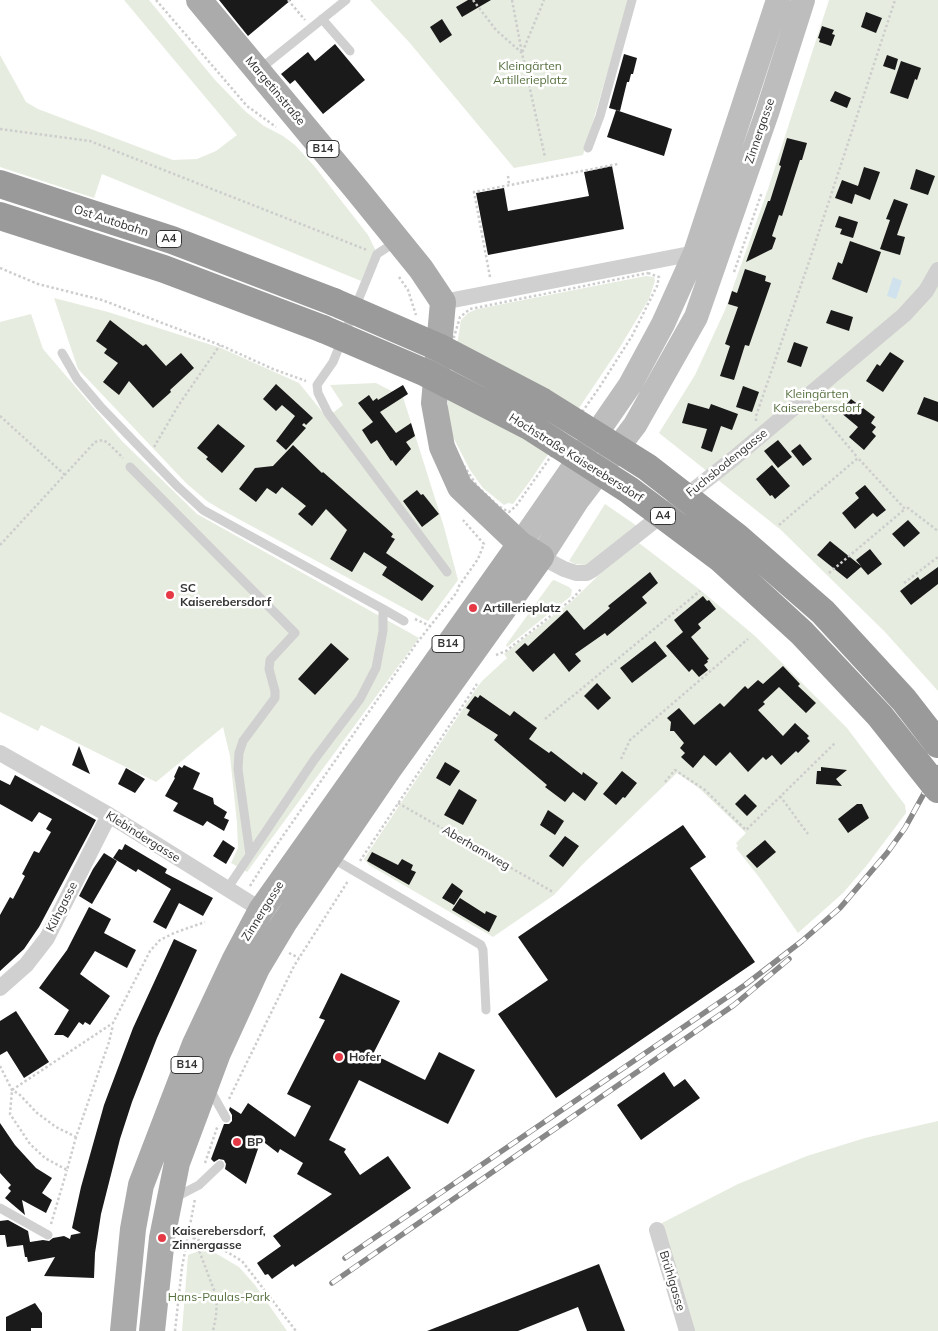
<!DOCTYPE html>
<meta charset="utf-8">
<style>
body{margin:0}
canvas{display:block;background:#fff}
</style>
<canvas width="938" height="1331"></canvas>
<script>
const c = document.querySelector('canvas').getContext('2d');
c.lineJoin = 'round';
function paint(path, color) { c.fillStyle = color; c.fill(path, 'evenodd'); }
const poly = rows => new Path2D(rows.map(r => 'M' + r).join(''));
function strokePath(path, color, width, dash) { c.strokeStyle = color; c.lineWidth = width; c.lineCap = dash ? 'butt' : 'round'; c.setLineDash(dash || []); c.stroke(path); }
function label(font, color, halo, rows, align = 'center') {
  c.font = font + ' Mulish,sans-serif'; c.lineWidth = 5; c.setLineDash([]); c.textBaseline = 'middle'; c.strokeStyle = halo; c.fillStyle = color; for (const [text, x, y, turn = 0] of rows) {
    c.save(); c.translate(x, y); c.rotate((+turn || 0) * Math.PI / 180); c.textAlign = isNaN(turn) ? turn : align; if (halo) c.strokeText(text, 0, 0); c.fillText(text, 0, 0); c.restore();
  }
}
paint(poly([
 [124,0,149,0,215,80,246,112,264,126,283,136,295,145,315,167,368,235,375,249,361,281,102,174,94,198,0,167,0,55,26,102,38,109,173,160,197,159,216,151,237,135],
 [370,0,629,0,583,155,514,168,409,42],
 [829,0,938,0,938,691,885,632,781,530,659,433,695,375,725,310,767,192],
 [646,276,654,277,655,281,649,299,620,347,530,481,513,504,508,503,504,505,483,488,470,470,452,435,448,418,448,400,461,320,468,313,477,309],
 [54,298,108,312,221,348,299,383,324,414,334,412,343,405,330,385,376,383,403,397,444,527,458,580,428,621,220,509,207,501,186,483,78,369],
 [31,314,43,349,122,441,197,514,419,638,247,872,231,863,238,848,237,823,230,756,223,727,156,782,41,725,38,731,0,712,0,322],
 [605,504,637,526,598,559,585,565,575,564,569,561],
 [639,543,699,589,755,636,847,728,905,805,906,813,867,865,843,893,798,933,759,877,736,848,738,846,736,843,746,833,699,788,677,773,582,865,554,895,493,937,369,865,364,859,476,689,482,681,507,658,504,654,571,602,603,571],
 [554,580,569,587,572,590,571,596,507,647,506,645,552,581],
 [938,1121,938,1331,693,1331,660,1224,738,1184,807,1156,865,1138],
 [207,1248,239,1267,255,1285,287,1331,182,1331,188,1255]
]), '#e6ecdf');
paint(poly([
 [893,277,902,281,896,299,887,296]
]), '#cfe2ee');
paint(poly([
 [219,0,291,0,248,36],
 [468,0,491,0,462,17,456,7],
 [866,12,882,18,876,33,861,27],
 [442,19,452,35,440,43,430,27],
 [822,26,834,30,832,34,835,35,831,46,819,42,820,39,818,38],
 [335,44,365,80,323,114,295,80,290,84,281,74,308,52,315,61],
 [624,54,637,58,633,74,631,74,629,82,627,82,620,111,609,108],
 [887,55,898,59,895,70,883,66],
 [901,61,921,68,917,80,915,79,908,99,890,93],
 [835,91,851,98,847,108,830,101],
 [616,110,672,129,664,156,607,137],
 [787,138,807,143,802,160,800,160,782,216,779,215,772,236,776,238,772,249,746,262,768,201,770,201,781,166,779,165],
 [612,166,624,229,488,255,476,193,504,188,508,211,589,196,584,172],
 [864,167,880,172,870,200,855,194,852,204,835,198,842,180,858,186],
 [916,169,935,176,928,195,910,189],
 [894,199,908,204,897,235,905,237,900,255,880,249,890,220,886,219],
 [839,216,858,222,853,238,840,234,842,229,835,227],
 [850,241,881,252,867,293,832,279,838,262,842,264],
 [745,269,766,276,765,281,771,283,749,346,745,345,734,380,720,376,730,346,725,344,738,307,728,304,732,291,737,293],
 [831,310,853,317,849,331,826,323],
 [110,320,143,346,146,344,166,366,181,353,194,368,170,390,171,392,153,408,129,381,119,395,103,382,118,363,104,353,107,349,96,341],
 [794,342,808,347,801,367,787,362],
 [890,352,904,361,883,392,866,381,877,364,880,366],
 [276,384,313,418,306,425,304,423,302,425,306,428,286,450,276,441,295,416,282,405,276,411,263,399],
 [403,385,408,394,380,412,396,433,411,423,415,436,406,442,411,449,396,466,392,460,391,461,377,440,371,444,362,430,373,422,358,403,369,395,373,401,377,398,378,400],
 [743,386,759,392,752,412,736,407],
 [924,397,938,402,938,422,917,414],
 [851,399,875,417,871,423,876,427,872,432,876,436,864,450,849,437,858,427,840,412],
 [688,403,709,409,711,404,738,414,732,430,721,426,712,452,701,448,707,429,682,423],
 [218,424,245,446,222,473,206,459,208,457,197,448],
 [778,440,792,457,778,468,764,451],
 [800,444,812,459,803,466,791,451],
 [293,445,322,473,323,472,393,534,391,537,395,539,386,553,434,586,422,601,382,575,387,567,364,552,352,572,330,559,347,530,326,509,312,526,298,514,306,506,282,487,276,494,267,488,256,502,239,489,255,468,273,466],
 [772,465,790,486,775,499,772,495,770,496,756,479],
 [865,485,886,510,877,517,873,513,855,529,842,513,859,498,855,493],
 [417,490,421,495,423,494,439,514,422,527,403,501],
 [908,520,920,533,904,547,892,534],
 [830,541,861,566,856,560,870,549,882,564,868,575,861,567,847,579,817,555],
 [938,567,938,584,911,605,900,591,918,577,920,580],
 [650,572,658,583,642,597,647,603,607,636,605,633,575,654,581,661,569,672,554,653,533,672,515,652,525,643,528,646,567,610,584,630,610,608,608,606],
 [703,596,707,601,709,600,716,609,698,624,701,628,691,637,709,659,707,660,708,662,704,665,708,670,699,677,692,669,689,672,666,646,683,632,674,620],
 [655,641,667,656,632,683,620,668],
 [331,643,349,659,315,695,298,679],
 [783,666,800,684,798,686,816,703,806,713,779,687,763,702,765,704,758,710,783,736,795,723,809,736,807,738,810,741,798,753,796,751,781,765,772,755,766,760,763,757,748,772,730,752,716,766,704,755,693,768,681,757,685,753,680,748,684,743,674,731,670,731,671,722,667,718,679,708,694,725,720,703,724,707,745,686,748,689,758,680,763,684],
 [597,683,611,698,598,710,584,696],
 [480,695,510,716,514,711,537,728,529,739,549,753,551,751,582,775,583,772,598,783,585,801,573,792,565,802,545,787,547,785,494,740,498,735,467,715,470,710,466,708,475,696,478,698],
 [79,746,90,774,72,765],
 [445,762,460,771,450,786,436,778],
 [184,765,200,773,193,789,213,798,214,804,227,812,224,818,229,820,224,831,207,821,203,826,173,811,178,803,165,796,175,778,174,777,179,766,182,768],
 [821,767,847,770,836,779,842,786,816,784,817,771,821,771],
 [126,768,145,779,135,793,118,784],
 [622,771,637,783,625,798,623,797,616,805,603,794],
 [15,775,96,820,39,927,24,949,0,971,0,915,10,897,13,899,25,876,22,874,34,851,39,853,51,832,46,829,52,819,39,812,32,822,0,804,0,780,10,785],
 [459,789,477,800,463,825,444,815],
 [745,794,757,806,747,816,735,804],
 [857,804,862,804,869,818,848,833,838,819],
 [548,810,564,821,555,835,540,825],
 [683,825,706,857,690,868,755,962,556,1098,498,1014,548,980,518,937],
 [565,836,579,846,563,867,549,856],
 [223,840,235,848,226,864,213,856],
 [765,840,776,852,757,868,746,856],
 [125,844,167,869,165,873,213,898,203,916,179,903,166,929,153,922,171,889,138,869,136,872,113,858,119,849,122,850],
 [372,852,398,865,402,859,413,865,411,870,416,872,409,885,367,861],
 [104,853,117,861,92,904,79,896,93,869],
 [452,883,463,891,454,905,442,898],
 [460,898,485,914,486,911,497,916,489,932,452,910],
 [89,907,111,919,104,933,136,950,127,968,95,951,80,974,110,996,90,1025,85,1022,83,1025,79,1022,68,1038,63,1035,54,1035,69,1010,39,988,67,950],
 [174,939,197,950,157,1038,132,1102,120,1139,101,1214,95,1253,94,1278,44,1276,55,1257,28,1262,27,1257,25,1257,23,1245,7,1247,5,1235,0,1235,0,1221,8,1220,28,1231,30,1242,43,1240,49,1241,53,1238,64,1236,70,1239,71,1235,81,1233,72,1228,81,1187,104,1105,133,1028],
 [341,973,400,1001,373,1054,425,1080,439,1052,475,1070,448,1124,359,1080,329,1140,346,1149,344,1152,360,1175,388,1156,411,1188,295,1267,293,1264,272,1279,268,1274,265,1275,257,1263,281,1246,273,1236,332,1194,297,1174,303,1163,280,1149,278,1153,261,1140,246,1184,225,1169,226,1164,224,1160,219,1159,214,1162,211,1159,224,1124,229,1124,232,1121,232,1115,229,1110,230,1107,241,1114,248,1103,295,1137,311,1106,287,1094,325,1020,319,1018],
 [16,1011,49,1062,24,1078,7,1051,0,1055,0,1021],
 [664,1072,674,1087,685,1079,700,1098,641,1140,617,1105],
 [0,1123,15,1145,36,1168,52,1178,42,1193,52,1200,46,1213,22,1200,25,1215,5,1198,11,1191,8,1188,11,1185,0,1173],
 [599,1264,625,1331,587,1331,578,1307,518,1331,427,1331],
 [35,1303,42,1313,42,1328,31,1328,31,1331,6,1331,6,1317]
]), '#1a1a1a');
strokePath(poly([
 [156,0,247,106,276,127],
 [288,0,305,20],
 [473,0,496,30,522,53,545,157],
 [512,0,522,53,544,0],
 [0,129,90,141,367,250],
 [508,176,509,185],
 [0,268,38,284,102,300,220,345,273,369,306,381],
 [734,272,762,192],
 [648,273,659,277,657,286,632,336,599,388,516,506,509,512,498,506,477,486,457,455,444,419,454,337,460,317,470,309,648,273],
 [399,277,408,290,416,315],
 [490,277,474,192,618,164],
 [816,408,858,458],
 [0,416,65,475],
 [756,421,756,416,811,256,895,0],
 [154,447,178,406,220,345],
 [779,525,858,458,905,509,908,508,938,531],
 [0,545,95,442,103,440,108,443,123,458],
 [829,573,905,509],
 [904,583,938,557],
 [415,619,430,626],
 [496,655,506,651,571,600,582,588],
 [545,719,700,591],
 [621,759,630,740,748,639],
 [665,782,675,770,705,790,746,830,835,743],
 [780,796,808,834],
 [398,803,553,892],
 [360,861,477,684],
 [250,886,269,856,416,644,457,592,459,586,478,559,484,544,463,520],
 [289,953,299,958],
 [0,1066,12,1090,19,1094,37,1113,56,1127,76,1137,109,1042,113,1025],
 [229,1099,294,966,348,881],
 [76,1137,67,1170,45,1158,30,1144,10,1114,12,1090,113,1023,150,951,160,940,174,933,205,922],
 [205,1163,218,1125],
 [51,1224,67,1170],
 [188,1236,222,1249,242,1261,296,1331],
 [194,1237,217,1298,216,1316,213,1331],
 [175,1331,182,1267,195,1199]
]), '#cdcdcd', 2.5, [2.5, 2.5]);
strokePath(poly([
 [322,19,350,51],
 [260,69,346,0],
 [588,148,600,116,632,0],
 [397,241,377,254,333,362,317,385,318,393,328,413,447,572],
 [62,353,77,379,100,406,177,486,203,510,383,609,383,631,376,668,360,699,314,760,227,889],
 [130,467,295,633,270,660,269,669,275,691,275,698,243,741,239,753,238,769,250,855],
 [383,609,404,621],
 [332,858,481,945,483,950,486,1010],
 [209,1088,226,1118],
 [174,1198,199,1185,220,1165],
 [0,1208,48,1235]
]), '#d0d0d0', 9);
strokePath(poly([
 [443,302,695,253],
 [541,557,564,569,576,573,587,573,592,570,733,459,904,315,926,291,938,270],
 [0,753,109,815,268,914],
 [0,988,26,965,47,938,109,815],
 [657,1230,687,1331]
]), '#d0d0d0', 16);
strokePath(poly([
 [520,544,630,385,663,324,695,253,778,0],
 [541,557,577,501,635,425,696,317,767,113,803,0]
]), '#bdbdbd', 24);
strokePath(poly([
 [123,1331,133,1229,141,1185,195,1044,235,959,261,910,520,544],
 [152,1331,162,1238,177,1163,218,1053,257,968,284,923,389,769,541,557,520,544,460,487,442,447,434,403,443,302,421,269,357,190,199,0]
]), '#ababab', 26);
strokePath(poly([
 [0,184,172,240,334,302],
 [0,216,164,269,323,329]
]), '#9a9a9a', 28);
const rail = poly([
 [345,1258,745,985,802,941,840,908,887,853,905,828,938,768],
 [332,1283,734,1005,789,959]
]);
strokePath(rail, '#888', 5.5);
strokePath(rail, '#fff', 4, [11]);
strokePath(poly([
 [334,302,438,347,543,402,647,467,737,537,823,612,904,700,938,744],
 [323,329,426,373,529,426,629,490,720,558,802,633,880,716,938,789]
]), '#9a9a9a', 28);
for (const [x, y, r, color] of [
 [170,595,5,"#e63946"],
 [473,608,5,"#e63946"],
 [339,1057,5,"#e63946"],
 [237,1142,5,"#e63946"],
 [162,1238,5,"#e63946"]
]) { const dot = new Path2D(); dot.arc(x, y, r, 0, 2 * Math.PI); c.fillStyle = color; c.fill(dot); strokePath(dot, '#fff', 2); }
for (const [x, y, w] of [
 [323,149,32],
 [169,239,25],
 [663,516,25],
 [448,644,32],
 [187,1065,32]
]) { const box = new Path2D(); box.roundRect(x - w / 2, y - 8.5, w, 17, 4); c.fillStyle = '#fff'; c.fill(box); strokePath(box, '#333', 1); }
label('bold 11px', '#333', null, [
 ["B14",323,149],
 ["A4",169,239],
 ["A4",663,516],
 ["B14",448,644],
 ["B14",187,1065]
]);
label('12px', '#56703f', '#fff', [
 ["Kleingärten",530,66],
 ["Artillerieplatz",530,80],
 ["Kleingärten",817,394],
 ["Kaiserebersdorf",817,408],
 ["Hans-Paulas-Park",219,1297]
]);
label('12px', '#333', '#fff', [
 ["Margetinstraße",275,91,50],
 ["Zinnergasse",760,131,-71],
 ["Ost Autobahn",111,221,18],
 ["Hochstraße Kaiserebersdorf",576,458,32],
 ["Fuchsbodengasse",727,463,-39],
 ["Klebindergasse",143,837,32],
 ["Aberhamweg",476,848,30],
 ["Kühgasse",62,907,-63],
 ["Zinnergasse",263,911,-58],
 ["Brühlgasse",672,1281,73]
]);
label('bold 12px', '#333', '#fff', [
 ["SC",180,588],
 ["Kaiserebersdorf",180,602],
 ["Artillerieplatz",483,608],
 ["Hofer",349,1057],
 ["BP",247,1142],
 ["Kaiserebersdorf,",172,1231],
 ["Zinnergasse",172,1245]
], 'left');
</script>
